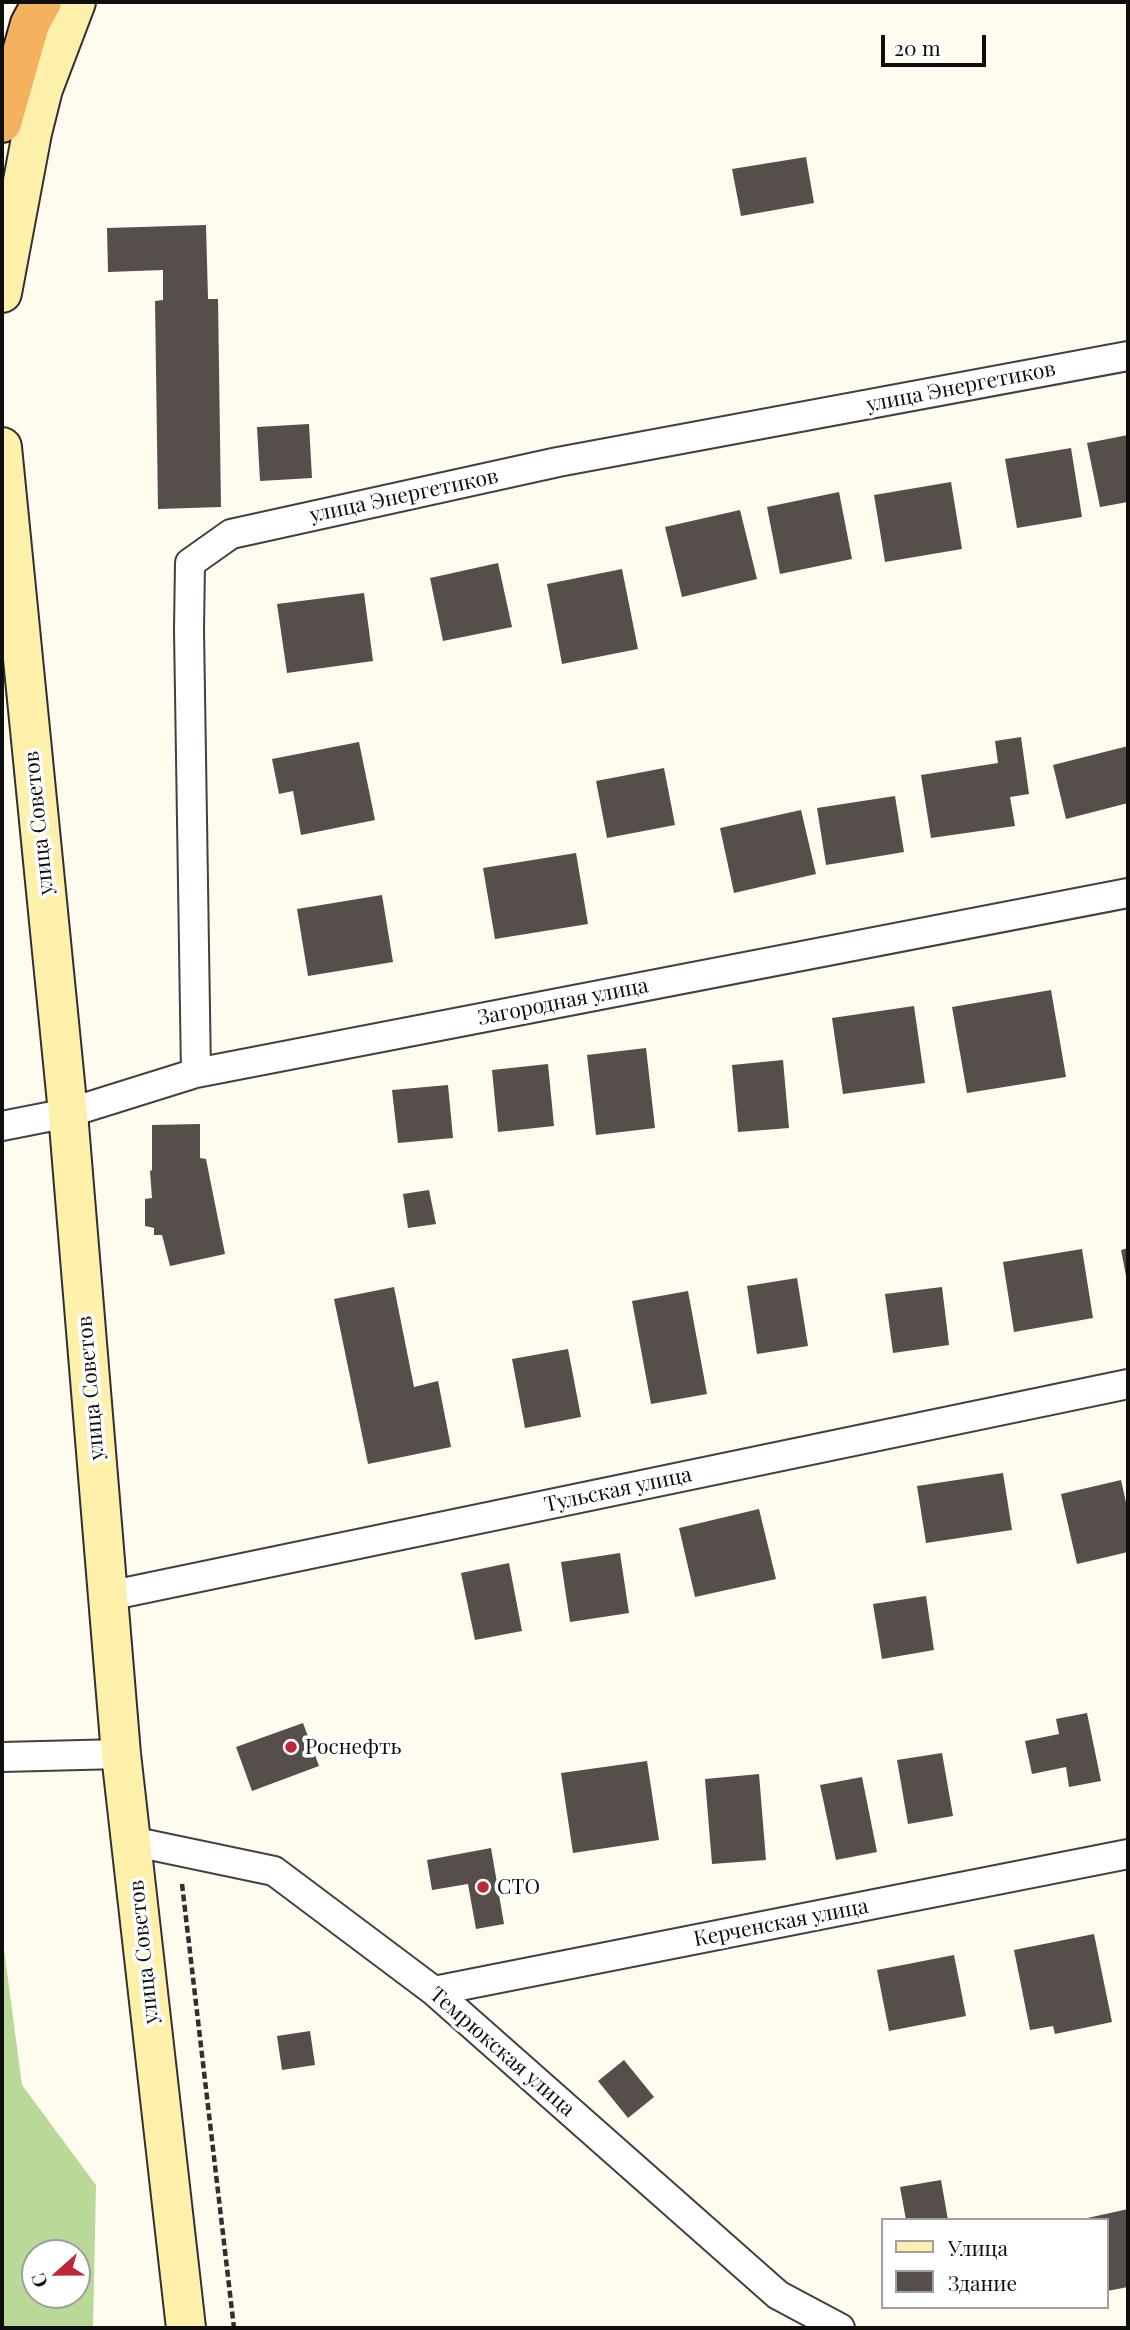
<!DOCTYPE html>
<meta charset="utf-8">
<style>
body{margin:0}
#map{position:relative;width:1130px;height:2330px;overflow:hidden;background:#fffbef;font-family:"Playfair Display",serif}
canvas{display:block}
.frame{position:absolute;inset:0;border:4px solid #0e0e0e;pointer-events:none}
.legend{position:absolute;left:881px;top:2218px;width:228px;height:91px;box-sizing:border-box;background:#fff;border:2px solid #9f9f9f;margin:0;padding:9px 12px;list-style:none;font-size:21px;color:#0e0e0e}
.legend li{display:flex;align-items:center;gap:14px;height:35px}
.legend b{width:35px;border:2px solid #9f9f9f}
.north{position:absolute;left:21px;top:2239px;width:70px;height:70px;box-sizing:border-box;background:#fff;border:2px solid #9f9f9f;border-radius:50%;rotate:249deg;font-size:19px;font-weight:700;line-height:28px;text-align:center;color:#0e0e0e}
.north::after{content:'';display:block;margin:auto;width:24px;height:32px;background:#bc2837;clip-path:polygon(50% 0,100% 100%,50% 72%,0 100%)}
.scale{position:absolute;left:881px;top:35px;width:105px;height:32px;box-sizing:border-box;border:4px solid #0e0e0e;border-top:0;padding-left:9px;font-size:21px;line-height:24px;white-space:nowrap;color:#0e0e0e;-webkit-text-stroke:5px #fff;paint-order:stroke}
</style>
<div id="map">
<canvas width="1130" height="2330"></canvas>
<div class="frame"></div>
<ul class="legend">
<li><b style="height:9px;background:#fdf0ab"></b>Улица</li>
<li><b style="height:19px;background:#564e4a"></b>Здание</li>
</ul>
<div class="north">С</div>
<div class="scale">20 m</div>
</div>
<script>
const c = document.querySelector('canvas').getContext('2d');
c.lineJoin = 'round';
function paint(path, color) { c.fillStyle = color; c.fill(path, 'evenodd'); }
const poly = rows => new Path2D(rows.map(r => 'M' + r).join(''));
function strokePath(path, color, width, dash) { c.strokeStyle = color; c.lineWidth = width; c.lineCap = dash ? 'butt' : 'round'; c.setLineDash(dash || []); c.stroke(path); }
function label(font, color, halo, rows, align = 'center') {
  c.font = font + ' "Playfair Display",serif'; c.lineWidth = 7; c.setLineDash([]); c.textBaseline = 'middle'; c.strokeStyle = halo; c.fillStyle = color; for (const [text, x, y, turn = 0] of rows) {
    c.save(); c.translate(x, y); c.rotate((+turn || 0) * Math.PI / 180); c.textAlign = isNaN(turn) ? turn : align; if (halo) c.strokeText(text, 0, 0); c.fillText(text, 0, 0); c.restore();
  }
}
paint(poly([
 [2,1934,22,2085,96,2185,93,2328,2,2328],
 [35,2253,77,2253,77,2295,35,2295]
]), '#b9d998');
paint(poly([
 [806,157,814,203,741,216,732,169],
 [206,225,208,299,218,299,221,507,158,509,155,301,163,300,163,270,108,272,107,228],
 [309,424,312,478,260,481,257,427],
 [1128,435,1128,502,1100,507,1087,443],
 [1071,448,1082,517,1017,528,1005,459],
 [951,482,962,549,885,562,874,495],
 [839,492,852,559,780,574,767,507],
 [740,510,757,579,682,597,665,527],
 [498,563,512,627,443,641,430,578],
 [622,569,638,649,562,664,547,584],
 [364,593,373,661,287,673,277,604],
 [1021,737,1029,794,1010,797,1015,826,931,838,921,775,998,763,995,741],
 [359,742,375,820,301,835,293,791,279,794,272,759],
 [1128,746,1128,803,1066,819,1053,765],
 [664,768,675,825,607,838,596,781],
 [895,796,904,852,826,865,817,808],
 [801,810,816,874,734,893,720,828],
 [576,853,588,924,495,939,483,868],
 [382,895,393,962,308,976,297,909],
 [1051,990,1066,1077,967,1093,952,1007],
 [914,1006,925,1083,843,1094,832,1018],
 [646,1048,655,1128,596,1135,587,1055],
 [783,1060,789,1128,738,1132,732,1065],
 [548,1064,554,1126,498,1132,492,1070],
 [448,1085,453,1138,398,1143,392,1090],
 [200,1124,200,1158,206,1159,225,1254,170,1266,162,1235,154,1235,154,1228,145,1226,145,1199,152,1198,150,1171,152,1170,152,1125],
 [429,1190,436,1224,408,1228,403,1194],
 [1128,1248,1128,1280,1127,1281,1121,1250],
 [1082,1249,1093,1318,1014,1332,1003,1262],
 [797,1278,808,1346,757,1354,747,1286],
 [394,1287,414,1387,438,1381,451,1447,368,1464,334,1299],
 [942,1287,949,1345,893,1353,885,1294],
 [688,1291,707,1394,651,1404,632,1301],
 [568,1349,581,1417,525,1428,512,1359],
 [1003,1473,1012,1530,926,1543,917,1486],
 [1121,1480,1128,1511,1128,1552,1077,1564,1061,1494],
 [759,1509,776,1579,695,1597,679,1528],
 [620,1553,629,1613,570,1622,561,1562],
 [509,1563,522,1631,475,1640,461,1573],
 [926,1596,934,1650,882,1659,873,1604],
 [1087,1713,1101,1781,1069,1787,1066,1767,1032,1774,1025,1741,1059,1734,1056,1719],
 [303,1723,319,1766,252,1791,236,1747],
 [942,1753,953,1816,908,1824,897,1760],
 [647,1761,659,1840,573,1853,561,1773],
 [759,1774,766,1860,712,1864,705,1779],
 [862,1777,877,1852,836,1860,820,1785],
 [491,1848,504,1924,476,1929,468,1884,432,1890,427,1860],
 [1094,1934,1112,2022,1055,2034,1053,2026,1030,2030,1014,1950],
 [954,1955,966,2016,889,2031,877,1970],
 [310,2031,315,2065,282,2070,277,2036],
 [624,2060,654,2097,628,2118,598,2081],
 [941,2180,948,2220,906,2220,900,2187],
 [1128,2209,1128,2287,1107,2291,1107,2220,1083,2219]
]), '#564e4a');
const minor = poly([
 [196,1073,189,630,190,563,231,534,558,462,1128,356],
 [2,1126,68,1113,196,1073,1128,893],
 [108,1596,1128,1384],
 [2,1757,121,1754],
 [131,1841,274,1871,434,1991,778,2295,840,2328],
 [434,1991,1128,1854]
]);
const secondary = poly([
 [2,293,32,133,43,89,76,2],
 [2,447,68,1113,121,1754,186,2328]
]);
const trunk = poly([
 [2,123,30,24,42,2]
]);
strokePath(minor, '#414141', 32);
strokePath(secondary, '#303030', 42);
strokePath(trunk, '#1f1f1f', 42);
strokePath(poly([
 [182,1884,234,2328]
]), '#303030', 4.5, [7, 3.5]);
strokePath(minor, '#fff', 28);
strokePath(secondary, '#fdf0ab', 38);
strokePath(trunk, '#f4b261', 38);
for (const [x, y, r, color] of [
 [291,1747,7,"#bc2837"],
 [483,1887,7,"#bc2837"]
]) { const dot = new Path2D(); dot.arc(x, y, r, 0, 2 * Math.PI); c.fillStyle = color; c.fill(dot); strokePath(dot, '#fff', 2.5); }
label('21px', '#0e0e0e', '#fff', [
 ["улица Энергетиков",961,387,-11],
 ["улица Энергетиков",404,496,-12],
 ["улица Советов",39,823,-96],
 ["Загородная улица",563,1002,-11],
 ["улица Советов",91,1388,-95],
 ["Тульская улица",618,1490,-12],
 ["Керченская улица",781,1923,-11],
 ["улица Советов",144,1952,-96],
 ["Темрюкская улица",502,2052,41]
]);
label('21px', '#0e0e0e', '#fff', [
 ["Роснефть",305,1747],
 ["СТО",497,1887]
], 'left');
</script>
